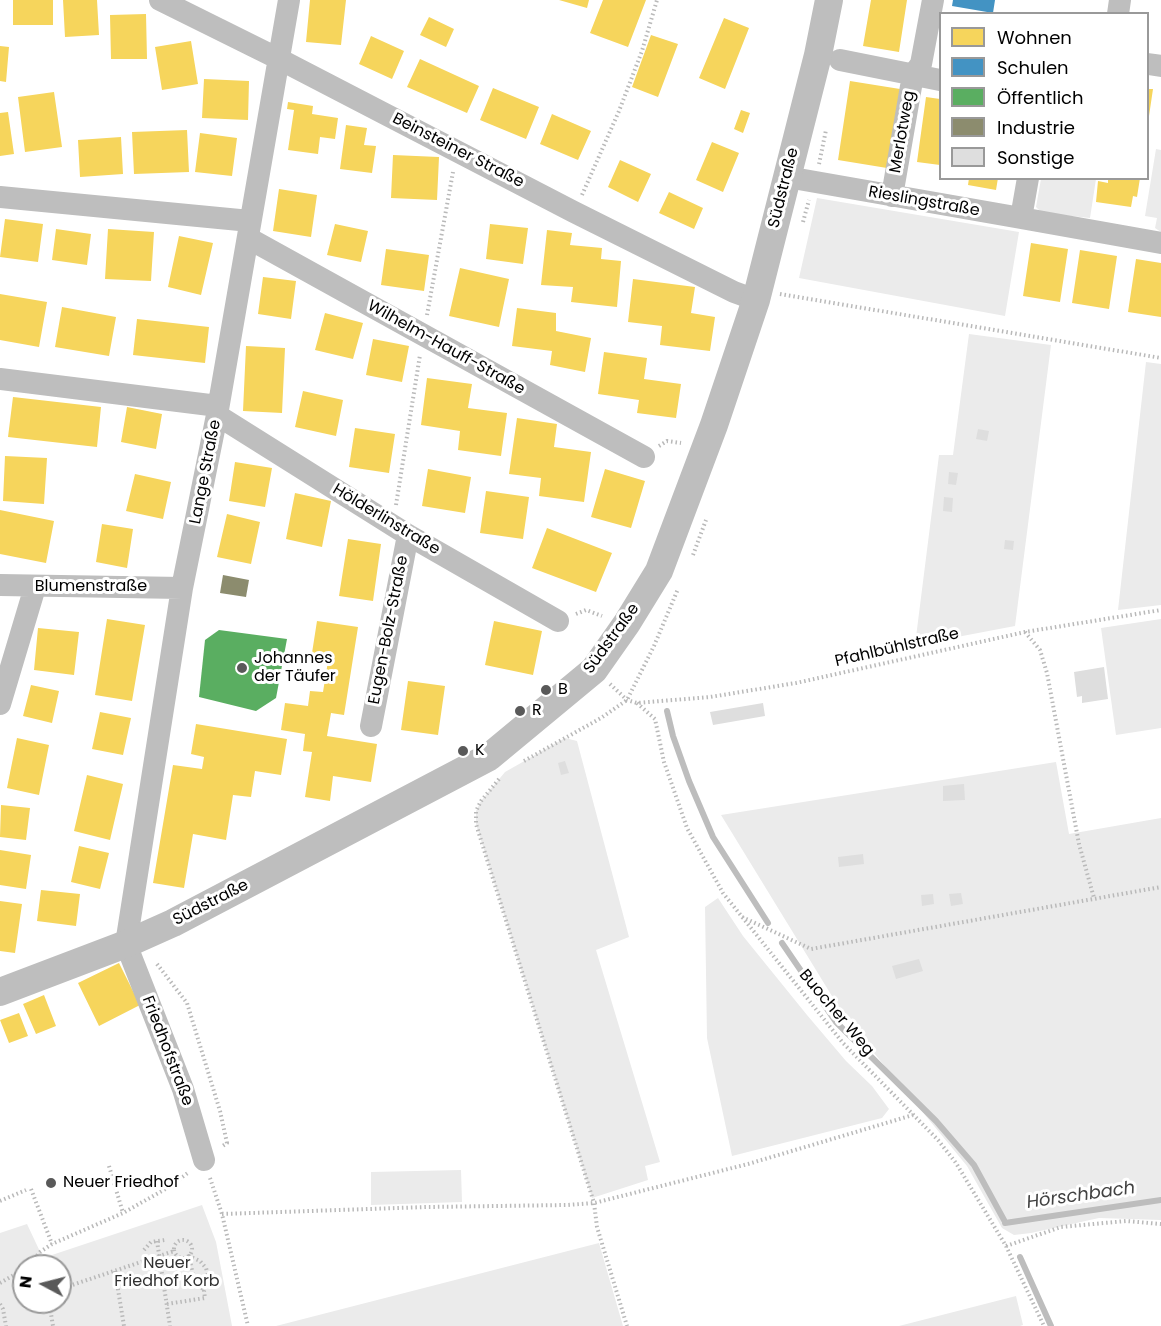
<!DOCTYPE html>
<meta charset="utf-8">
<style>
body{margin:0}
#map{position:relative;width:1161px;height:1326px;overflow:hidden;background:#fff;font-family:Poppins,sans-serif}
canvas{display:block}
.legend{position:absolute;left:939px;top:12px;width:210px;height:168px;box-sizing:border-box;background:#fff;border:2px solid #999;margin:0;padding:8px 10px;list-style:none;font-size:18px;color:#000}
.legend li{display:flex;align-items:center;gap:12px;height:30px}
.legend b{width:30px;border:2px solid #999}
.north{position:absolute;left:12px;top:1254px;width:60px;height:60px;box-sizing:border-box;background:#fff;border:2px solid #999;border-radius:50%;rotate:277deg;font-size:16px;font-weight:700;line-height:24px;text-align:center;color:#000}
.north::after{content:'';display:block;margin:auto;width:21px;height:27px;background:#595959;clip-path:polygon(50% 0,100% 100%,50% 72%,0 100%)}
</style>
<div id="map">
<canvas width="1161" height="1326"></canvas>
<ul class="legend">
<li><b style="height:16px;background:#f6d55c"></b>Wohnen</li>
<li><b style="height:16px;background:#4393c3"></b>Schulen</li>
<li><b style="height:16px;background:#5aae61"></b>Öffentlich</li>
<li><b style="height:16px;background:#8c8c6e"></b>Industrie</li>
<li><b style="height:16px;background:#dedede"></b>Sonstige</li>
</ul>
<div class="north">N</div>
</div>
<script>
const c = document.querySelector('canvas').getContext('2d');
c.lineJoin = 'round';
function paint(path, color) { c.fillStyle = color; c.fill(path, 'evenodd'); }
const poly = rows => new Path2D(rows.map(r => 'M' + r).join(''));
function strokePath(path, color, width, dash) { c.strokeStyle = color; c.lineWidth = width; c.lineCap = dash ? 'butt' : 'round'; c.setLineDash(dash || []); c.stroke(path); }
function label(font, color, halo, rows, align = 'center') {
  c.font = font + ' Poppins,sans-serif'; c.lineWidth = 6; c.setLineDash([]); c.textBaseline = 'middle'; c.strokeStyle = halo; c.fillStyle = color; for (const [text, x, y, turn = 0] of rows) {
    c.save(); c.translate(x, y); c.rotate((+turn || 0) * Math.PI / 180); c.textAlign = isNaN(turn) ? turn : align; if (halo) c.strokeText(text, 0, 0); c.fillText(text, 0, 0); c.restore();
  }
}
paint(poly([
 [1156,149,1161,150,1161,232,1155,228,1157,218,1145,216],
 [1041,179,1096,179,1090,218,1042,213,1036,207],
 [817,198,1019,232,1005,316,799,278],
 [969,334,1051,345,1015,626,915,645,939,455,953,455],
 [1146,362,1161,364,1161,605,1118,610],
 [1161,619,1161,728,1116,735,1101,628],
 [565,738,577,741,629,937,596,950,660,1162,645,1166,648,1180,592,1198,476,824,476,811,481,801,505,772],
 [1056,762,1069,834,1161,818,1161,1220,1099,1218,1031,1233,1014,1235,1002,1228,967,1166,846,1019,721,815],
 [718,898,743,936,807,1015,846,1061,872,1086,889,1109,882,1118,732,1156,707,1038,705,907],
 [461,1170,462,1202,371,1205,371,1172],
 [202,1205,216,1242,232,1326,0,1326,0,1233,27,1224,43,1258],
 [24,1266,60,1266,60,1302,24,1302],
 [599,1243,623,1326,276,1326],
 [1016,1296,1023,1325,1020,1326,899,1326]
]), '#ebebeb');
paint(poly([
 [13,0,53,0,53,25,13,25],
 [63,0,97,0,99,35,65,37],
 [310,0,346,0,341,45,306,42],
 [559,0,589,0,587,8],
 [603,0,646,0,628,47,590,33],
 [871,0,907,0,899,52,863,46],
 [146,14,147,59,111,59,110,15],
 [429,17,454,29,446,47,420,35],
 [724,18,749,28,725,89,699,78],
 [651,35,678,44,658,97,632,87],
 [371,36,404,51,392,79,359,64],
 [191,41,198,84,162,90,155,47],
 [0,46,9,47,6,82,0,81],
 [420,59,479,86,467,113,407,87],
 [204,79,249,81,248,120,202,118],
 [850,81,900,89,887,168,838,160],
 [493,88,539,107,526,139,480,120],
 [1148,89,1153,89,1149,116,1148,116],
 [54,92,62,147,25,152,18,97],
 [926,97,940,99,940,165,917,162],
 [288,102,313,106,312,114,338,118,335,139,320,137,318,154,288,150,294,110,287,109],
 [741,110,750,113,743,133,734,129],
 [8,112,14,154,0,156,0,113],
 [552,114,591,131,578,160,540,144],
 [346,125,367,128,364,145,376,146,372,173,340,169],
 [187,130,189,172,134,174,132,132],
 [200,133,237,138,232,176,195,172],
 [121,137,123,174,80,177,78,140],
 [712,142,739,153,723,192,696,180],
 [393,155,439,157,437,200,391,198],
 [620,160,651,174,638,202,608,187],
 [969,178,998,178,996,190,968,185],
 [1108,178,1140,178,1137,197,1133,196,1131,207,1096,202,1098,181,1108,183],
 [279,189,317,195,311,237,273,231],
 [669,192,703,208,694,229,659,213],
 [5,219,43,224,38,262,0,257],
 [335,224,368,231,361,262,327,255],
 [490,224,528,228,523,264,486,259],
 [56,229,91,234,87,265,52,260],
 [108,229,154,232,151,281,105,279],
 [547,230,572,233,570,245,602,248,601,259,621,261,617,307,571,302,573,287,541,285],
 [179,236,213,243,201,295,168,287],
 [1031,243,1068,249,1060,302,1023,296],
 [386,249,429,255,424,291,381,285],
 [1080,250,1117,256,1109,309,1072,303],
 [1136,259,1161,263,1161,317,1128,312],
 [460,268,509,279,499,327,449,316],
 [263,277,296,281,291,319,258,314],
 [633,279,695,287,691,313,715,317,710,351,660,345,662,326,628,322],
 [0,294,47,302,39,347,0,340],
 [62,307,116,317,109,356,55,347],
 [517,308,556,313,556,331,591,338,585,372,550,365,552,351,512,346],
 [325,313,363,323,353,359,315,350],
 [137,319,209,327,205,363,133,355],
 [373,339,409,346,402,382,366,375],
 [246,346,285,348,282,413,243,411],
 [604,352,647,358,644,379,681,384,676,418,637,413,639,400,598,394],
 [427,378,472,384,468,408,507,413,501,456,458,450,460,431,421,425],
 [303,391,343,400,336,436,295,427],
 [13,397,101,407,97,447,8,437],
 [127,407,162,414,156,449,121,442],
 [517,418,557,424,554,447,591,452,584,502,539,496,541,478,509,474],
 [355,428,395,434,389,473,349,467],
 [5,456,47,458,44,504,3,501],
 [235,462,272,468,265,507,229,501],
 [428,469,471,477,465,513,422,506],
 [605,469,645,481,631,528,591,517],
 [135,474,171,482,163,519,126,511],
 [486,491,529,497,523,539,480,533],
 [295,493,331,501,322,547,286,539],
 [0,510,54,521,46,563,0,554],
 [227,514,260,522,251,564,217,557],
 [102,524,133,529,127,568,96,562],
 [547,528,612,553,596,592,532,568],
 [348,539,381,544,373,601,339,596],
 [107,619,145,625,132,701,95,695],
 [317,621,358,627,344,715,331,713,327,736,377,744,371,782,333,776,330,801,305,797,312,752,303,751,305,734,281,730,285,703,308,706,310,691,323,692,329,655,312,653],
 [494,621,542,631,533,675,485,665],
 [38,628,79,632,74,675,34,670],
 [408,681,445,686,438,735,401,730],
 [31,685,59,691,52,723,23,716],
 [100,712,131,718,123,755,92,749],
 [196,724,287,739,281,775,255,771,251,797,233,795,226,840,193,834,184,888,153,883,173,765,202,769,204,757,191,754],
 [17,738,49,745,39,795,7,788],
 [87,775,123,784,110,840,74,831],
 [1,805,30,808,26,840,0,837],
 [79,846,109,853,100,889,71,882],
 [0,850,31,855,26,889,0,885],
 [41,890,80,894,76,926,37,921],
 [0,901,22,904,15,953,0,951],
 [119,963,140,1005,99,1026,78,983],
 [44,995,56,1026,36,1034,23,1004],
 [19,1013,28,1036,9,1043,0,1020]
]), '#f6d55c');
paint(poly([
 [953,0,995,0,993,13,952,6]
]), '#4393c3');
paint(poly([
 [219,630,287,639,276,698,256,711,199,697,205,640]
]), '#5aae61');
paint(poly([
 [223,575,249,580,246,597,220,593]
]), '#8c8c6e');
strokePath(poly([
 [667,711,673,736,689,781,713,837,768,923],
 [782,943,836,1022,936,1121,974,1165,1004,1220],
 [1005,1223,1161,1200],
 [1020,1257,1051,1326]
]), '#bdbdbd', 6);
paint(poly([
 [978,429,989,431,987,441,976,439],
 [949,472,958,473,956,485,948,484],
 [944,497,953,498,952,512,943,511],
 [1005,540,1014,541,1013,550,1004,549],
 [1104,667,1108,699,1082,703,1082,696,1077,697,1074,672],
 [763,703,765,716,713,725,710,712],
 [565,761,569,773,561,775,558,763],
 [964,784,965,800,943,801,943,786],
 [863,854,864,864,839,867,838,857],
 [961,893,963,904,951,906,949,894],
 [933,894,934,904,922,906,921,895],
 [919,959,923,971,896,979,892,966]
]), '#dedede');
strokePath(poly([
 [819,164,826,130],
 [582,195,619,111,642,51,657,0],
 [803,222,809,200],
 [780,294,1161,358],
 [427,315,453,172],
 [659,446,667,441,681,443],
 [396,505,420,355],
 [693,555,706,520],
 [576,614,586,610,602,616],
 [1025,632,1040,650,1047,673,1079,844,1094,898],
 [610,684,627,700,637,703,710,697,796,683,1025,632,1161,610],
 [637,703,655,719,664,762,687,828,723,893,843,1043,938,1140,956,1163,1006,1246,1044,1326],
 [524,761,601,718,627,700,654,646,678,589],
 [499,779,481,801,476,811,476,824,594,1203,597,1227,627,1326],
 [742,917,811,949,1161,887],
 [157,964,187,1003,220,1111,227,1143,221,1147],
 [109,1166,123,1213],
 [210,1178,222,1214,248,1326],
 [31,1189,52,1244],
 [0,1201,26,1190],
 [222,1214,427,1207,567,1205,594,1203,748,1164,913,1115],
 '174 1249a9 9 0 1 1 18 0a9 9 0 1 1-18 0Z',
 [157,1241,170,1326],
 [1006,1246,1061,1227,1126,1221,1161,1224],
 [144,1250,151,1242,165,1240],
 [28,1266,40,1252,52,1244,123,1213,169,1187,189,1172],
 [115,1271,124,1326],
 [0,1283,24,1269],
 [60,1289,174,1251],
 [49,1302,53,1326],
 [0,1304,3,1309,6,1326],
 [167,1304,205,1298,204,1291,207,1285,208,1275,206,1268,200,1261,189,1256,193,1275,204,1291]
]), '#b9b9b9', 4, [1.5, 3]);
strokePath(poly([
 [160,0,279,59,574,212,734,292,756,300],
 [1118,14,1120,0],
 [840,60,940,80],
 [1148,64,1161,66],
 [787,177,1021,218,1028,178],
 [892,196,913,75,921,64,933,0],
 [0,197,250,221],
 [1021,218,1161,243],
 [248,238,644,457],
 [0,379,218,406],
 [217,415,408,535,558,621],
 [0,585,182,588],
 [0,704,35,587],
 [371,726,408,535],
 [204,1160,183,1089,126,944,182,588,217,415,289,0]
]), '#bebebe', 22);
strokePath(poly([
 [0,992,126,944,173,923,489,757,594,670,627,623,659,571,714,425,756,300,818,55,829,0]
]), '#bebebe', 28);
for (const [x, y, r, color] of [
 [242,668,6,"#595959"],
 [546,690,6,"#595959"],
 [520,711,6,"#595959"],
 [463,751,6,"#595959"],
 [51,1183,6,"#595959"]
]) { const dot = new Path2D(); dot.arc(x, y, r, 0, 2 * Math.PI); c.fillStyle = color; c.fill(dot); strokePath(dot, '#fff', 2); }
label('16px', '#000', '#fff', [
 ["Merlotweg",903,132,-80],
 ["Beinsteiner Straße",458,151,27],
 ["Südstraße",784,188,-76],
 ["Rieslingstraße",924,202,10],
 ["Wilhelm-Hauff-Straße",446,348,29],
 ["Lange Straße",206,472,-79],
 ["Hölderlinstraße",386,520,31],
 ["Blumenstraße",91,587],
 ["Eugen-Bolz-Straße",389,630,-79],
 ["Südstraße",612,639,-54],
 ["Pfahlbühlstraße",897,648,-13],
 ["Südstraße",211,903,-27],
 ["Buocher Weg",836,1013,50],
 ["Friedhofstraße",167,1051,69]
]);
label('16px', '#000', '#fff', [
 ["Johannes",254,659],
 ["der Täufer",254,677],
 ["B",558,690],
 ["R",532,711],
 ["K",475,751],
 ["Neuer Friedhof",63,1183]
], 'left');
label('16px', '#313131', '#fff', [
 ["Neuer",167,1264],
 ["Friedhof Korb",167,1282]
]);
label('italic 18px', '#424242', '#fff', [
 ["Hörschbach",1081,1196,-8]
]);
</script>
